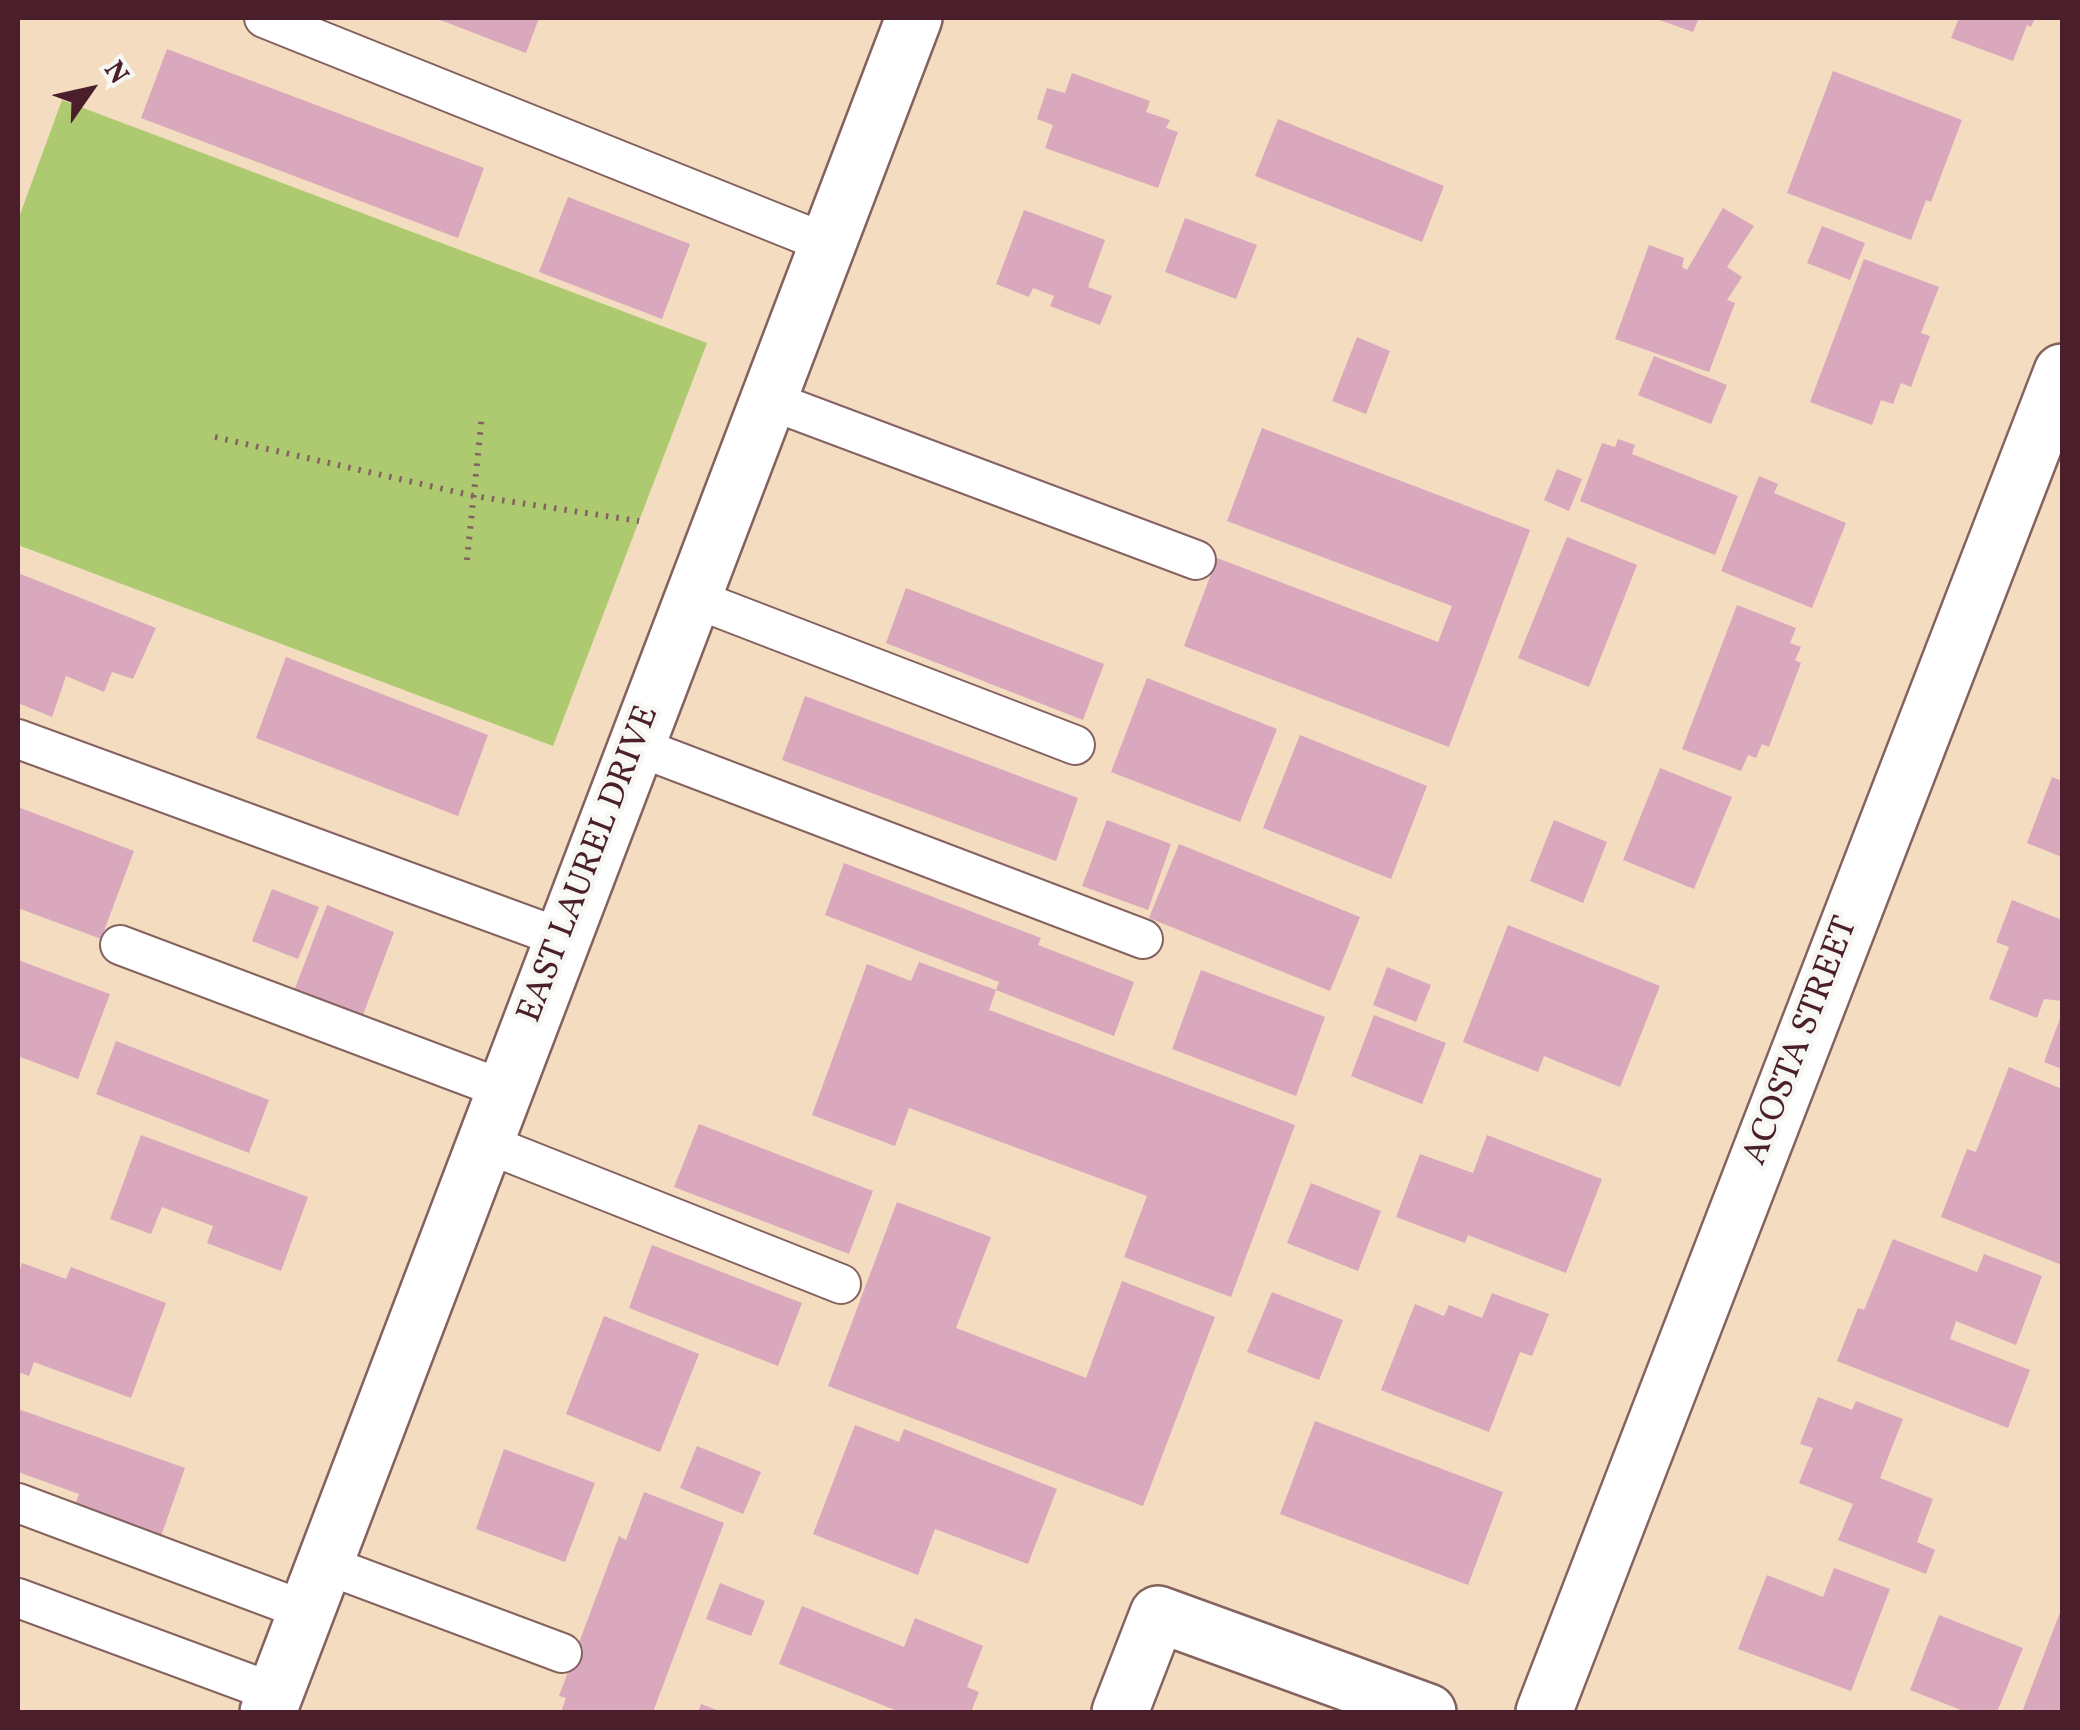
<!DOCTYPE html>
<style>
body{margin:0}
#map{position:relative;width:2080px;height:1730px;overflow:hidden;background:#f3dcc0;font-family:Vollkorn,serif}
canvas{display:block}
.frame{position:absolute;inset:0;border:20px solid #4a1f2b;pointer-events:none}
.north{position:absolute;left:40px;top:40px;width:100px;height:100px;-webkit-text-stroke:8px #f6f6f2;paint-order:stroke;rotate:56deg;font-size:28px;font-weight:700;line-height:40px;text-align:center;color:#4a1f2b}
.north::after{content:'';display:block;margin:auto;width:35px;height:45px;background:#4a1f2b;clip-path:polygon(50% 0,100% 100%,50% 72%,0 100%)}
</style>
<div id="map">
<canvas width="2080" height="1730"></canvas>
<div class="frame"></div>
<div class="north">N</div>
</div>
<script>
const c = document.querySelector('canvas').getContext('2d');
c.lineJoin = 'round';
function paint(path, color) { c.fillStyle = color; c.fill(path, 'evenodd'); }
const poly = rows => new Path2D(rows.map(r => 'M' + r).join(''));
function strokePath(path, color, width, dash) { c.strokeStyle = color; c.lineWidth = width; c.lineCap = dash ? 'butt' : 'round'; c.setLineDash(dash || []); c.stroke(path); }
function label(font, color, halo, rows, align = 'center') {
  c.font = font + ' Vollkorn,serif'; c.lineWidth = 9; c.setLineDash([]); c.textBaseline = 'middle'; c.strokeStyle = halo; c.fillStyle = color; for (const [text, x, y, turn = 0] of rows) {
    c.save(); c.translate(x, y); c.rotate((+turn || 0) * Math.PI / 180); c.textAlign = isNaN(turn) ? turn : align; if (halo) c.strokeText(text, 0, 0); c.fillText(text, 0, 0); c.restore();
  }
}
paint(poly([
 [62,100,707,343,553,746,18,545,18,220]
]), '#adca71');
paint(poly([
 [435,18,539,18,526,53],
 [1654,18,1699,18,1693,32],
 [1959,18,2035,18,2031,27,2027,25,2013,61,1951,38],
 [167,49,484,168,458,238,141,118],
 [1833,71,1962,120,1931,202,1926,200,1911,240,1787,193],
 [1072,73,1150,101,1146,112,1170,120,1166,128,1178,132,1158,188,1045,148,1053,125,1037,119,1047,88,1065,93],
 [1278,119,1444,186,1422,242,1255,176],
 [568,197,690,244,662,319,539,272],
 [1723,208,1754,226,1727,267,1742,277,1727,300,1735,303,1709,372,1615,339,1649,245,1684,258,1682,267,1687,270],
 [1024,210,1105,240,1088,287,1112,296,1100,325,1050,306,1054,296,1033,288,1029,297,996,284],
 [1185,218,1257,245,1236,299,1165,272],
 [1822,226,1865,243,1850,280,1807,263],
 [1864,259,1939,287,1921,333,1930,336,1911,387,1901,383,1893,404,1881,400,1872,425,1810,402],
 [1357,337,1390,351,1366,414,1332,401],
 [1654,356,1727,385,1711,424,1638,395],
 [1262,428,1530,530,1449,747,1184,646,1217,558,1438,642,1452,606,1227,521],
 [1618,439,1635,445,1632,454,1738,496,1715,555,1580,501,1602,443,1615,447],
 [1557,469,1582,479,1569,511,1544,500],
 [1759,476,1778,484,1774,493,1846,523,1812,608,1721,571],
 [1567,537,1637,565,1589,687,1518,658],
 [18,573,156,628,133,679,112,672,104,692,66,676,52,717,18,703],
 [906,588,1104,664,1083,720,886,643],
 [1737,605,1796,628,1790,643,1801,647,1795,660,1801,663,1769,747,1762,744,1756,758,1748,755,1741,771,1682,749],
 [286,657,488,735,458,816,256,738],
 [1147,678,1277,729,1240,822,1111,772],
 [805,696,1078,798,1056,861,782,760],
 [1300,735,1427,786,1391,879,1263,828],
 [1660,768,1732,797,1694,889,1623,860],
 [2052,777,2062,781,2062,857,2027,843],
 [18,807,134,851,101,939,18,908],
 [1107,820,1171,844,1148,910,1082,886],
 [1554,820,1607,842,1583,903,1530,881],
 [1179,844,1360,917,1330,991,1149,918],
 [844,863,1041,938,1038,945,1134,982,1114,1036,996,990,989,1010,1295,1125,1231,1297,1124,1257,1147,1196,909,1108,895,1146,812,1115,867,964,911,981,919,962,996,990,999,982,825,915],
 [272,889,319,907,298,959,252,941],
 [2012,900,2062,920,2062,1001,2044,999,2037,1018,1989,999,2009,947,1996,942],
 [327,905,394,932,360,1023,292,996],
 [1508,925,1660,986,1620,1087,1544,1056,1538,1072,1463,1042],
 [18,960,110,994,78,1079,18,1056],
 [1387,967,1431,985,1416,1022,1373,1005],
 [1201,970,1325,1017,1296,1096,1172,1049],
 [2062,1013,2062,1069,2044,1062],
 [1374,1015,1446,1043,1422,1104,1351,1076],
 [116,1041,269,1100,249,1153,96,1094],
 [2009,1067,2062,1089,2062,1265,1941,1217,1967,1149,1976,1152],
 [699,1124,873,1191,849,1254,674,1187],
 [141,1135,308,1197,281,1271,207,1243,213,1226,162,1207,151,1234,110,1219],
 [1487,1135,1602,1179,1566,1273,1468,1235,1465,1243,1396,1217,1420,1154,1473,1173],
 [1311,1183,1381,1211,1358,1271,1287,1243],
 [897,1202,991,1237,956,1328,1086,1378,1122,1281,1215,1317,1143,1506,828,1386],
 [1893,1239,1977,1272,1984,1254,2042,1276,2016,1345,1956,1321,1950,1339,2030,1370,2008,1428,1837,1361,1858,1308,1864,1310],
 [652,1245,802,1303,778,1366,629,1308],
 [22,1263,66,1279,71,1267,166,1303,131,1398,34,1362,29,1376,18,1372,18,1275],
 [1272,1292,1343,1320,1319,1380,1247,1352],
 [1492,1293,1549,1314,1532,1356,1520,1352,1489,1432,1381,1390,1415,1304,1444,1316,1449,1305,1482,1318],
 [604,1316,699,1354,660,1452,566,1414],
 [1818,1397,1852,1410,1856,1401,1903,1419,1880,1478,1933,1499,1917,1542,1935,1550,1926,1574,1838,1540,1853,1504,1799,1483,1813,1448,1800,1444],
 [18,1409,185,1468,159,1542,73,1511,79,1494,18,1472],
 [1315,1421,1503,1492,1468,1585,1280,1514],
 [855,1425,899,1442,904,1429,1057,1489,1028,1564,935,1529,918,1575,813,1534],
 [697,1446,761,1472,743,1514,680,1488],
 [504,1449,595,1483,565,1562,476,1529],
 [644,1492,724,1523,653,1712,561,1712,566,1698,559,1696,619,1536,626,1540],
 [1834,1568,1890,1589,1851,1691,1738,1649,1767,1575,1823,1597],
 [720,1583,765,1601,751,1636,706,1619],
 [802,1606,904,1647,915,1618,983,1646,967,1687,979,1692,971,1712,900,1712,779,1664],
 [2062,1607,2062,1712,2022,1712],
 [1939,1615,2023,1648,1997,1712,1966,1712,1910,1690],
 [701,1704,722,1712,698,1712]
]), '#d9a8bd');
const lane = poly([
 [264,18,828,244],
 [769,400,1196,560],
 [693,598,1075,745],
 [18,739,564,939],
 [636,746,1143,939],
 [120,945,505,1090],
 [485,1143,841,1284],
 [18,1503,306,1611],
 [324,1564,562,1653],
 [18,1598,275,1693]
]);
const street = poly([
 [1120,1712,1158,1614,1428,1712],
 [1544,1712,2062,372]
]);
const secondary = poly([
 [268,1712,914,18]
]);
strokePath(lane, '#85615f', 42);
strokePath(street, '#85615f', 60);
strokePath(secondary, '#85615f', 60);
strokePath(poly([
 [215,437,474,496,639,521],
 [467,560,482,415]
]), '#85615f', 6, [2.5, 8]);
strokePath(lane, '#fff', 38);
strokePath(street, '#fff', 55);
strokePath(secondary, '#fff', 55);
label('35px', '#4a1f2b', '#f6f6f2', [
 ["EAST LAUREL DRIVE",591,865,-69],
 ["ACOSTA STREET",1803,1042,-69]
]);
</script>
